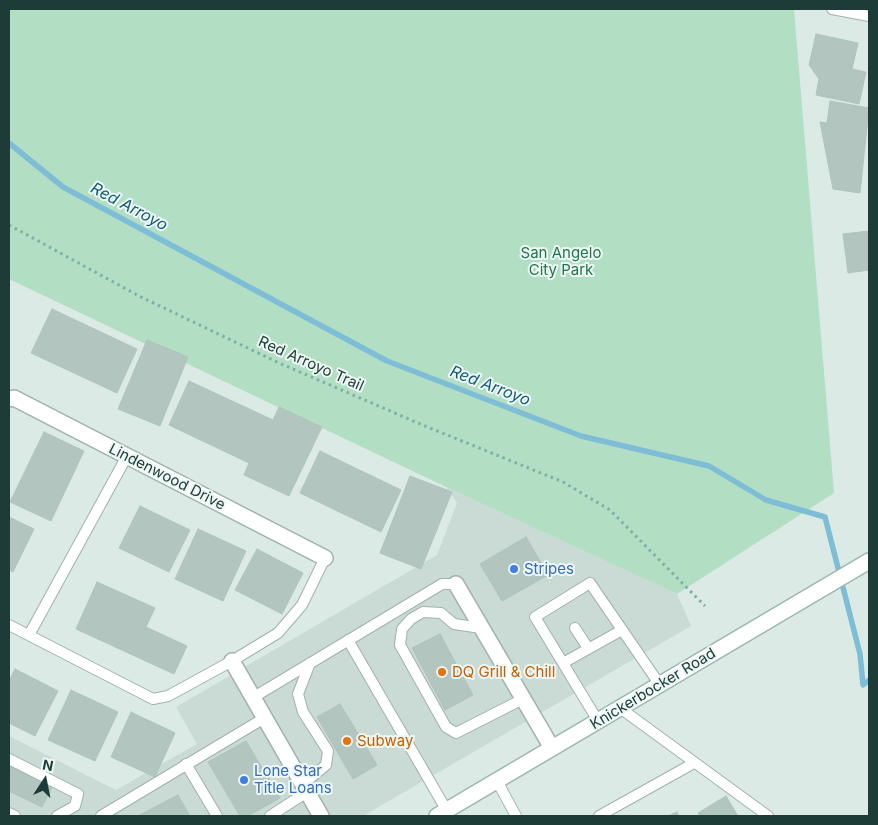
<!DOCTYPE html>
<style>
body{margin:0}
#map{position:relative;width:878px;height:825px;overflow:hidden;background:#dceae6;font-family:Inter,sans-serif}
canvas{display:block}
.frame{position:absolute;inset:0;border:10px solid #1d3b37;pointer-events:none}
.north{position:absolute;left:20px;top:755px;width:50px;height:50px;-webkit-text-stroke:4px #edf7f3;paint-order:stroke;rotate:11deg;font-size:14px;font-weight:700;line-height:20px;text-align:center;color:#1d3b37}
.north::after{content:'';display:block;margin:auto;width:18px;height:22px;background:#1d3b37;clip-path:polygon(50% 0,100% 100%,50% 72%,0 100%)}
</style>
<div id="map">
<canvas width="878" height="825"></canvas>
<div class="frame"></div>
<div class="north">N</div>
</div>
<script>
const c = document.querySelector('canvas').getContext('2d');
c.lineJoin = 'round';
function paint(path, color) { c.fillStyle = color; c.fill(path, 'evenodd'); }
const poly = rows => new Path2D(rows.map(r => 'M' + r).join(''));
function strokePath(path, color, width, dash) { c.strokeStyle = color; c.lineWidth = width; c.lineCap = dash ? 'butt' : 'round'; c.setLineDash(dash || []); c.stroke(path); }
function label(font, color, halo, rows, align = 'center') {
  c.font = font + ' Inter,sans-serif'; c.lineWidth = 4; c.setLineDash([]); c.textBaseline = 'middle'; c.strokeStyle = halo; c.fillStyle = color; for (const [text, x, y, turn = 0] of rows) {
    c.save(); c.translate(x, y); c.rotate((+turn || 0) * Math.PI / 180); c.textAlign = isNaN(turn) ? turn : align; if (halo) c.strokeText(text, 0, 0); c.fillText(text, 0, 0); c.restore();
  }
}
paint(poly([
 [446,487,677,594,691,626,363,816,9,816,9,736,116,790,197,744,176,707,437,555,457,503]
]), '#cadad5');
paint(poly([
 [9,9,794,9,834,493,677,594,446,487,9,279]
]), '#b2dec4');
strokePath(poly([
 [9,143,63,187,387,361,581,436,709,466,766,500,825,517,860,654,863,685,869,680]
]), '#7ebdd6', 5.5);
const building = poly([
 [816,34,858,43,852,69,866,72,859,104,816,95,819,79,809,65,816,34],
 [830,101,869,108,860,193,833,189,820,122,827,123,830,101],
 [869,231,869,270,848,273,843,234,869,231],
 [52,309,137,349,117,393,31,353,52,309],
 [147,340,188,357,160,426,118,409,147,340],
 [189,381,273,420,279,407,322,427,289,496,244,475,249,463,169,425,189,381],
 [44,432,84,451,51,521,10,502,44,432],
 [320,451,401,490,381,532,300,493,320,451],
 [410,476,452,492,421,569,380,553,410,476],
 [140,506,190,530,169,572,119,548,140,506],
 [9,517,34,529,13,572,9,570,9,517],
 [198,529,246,551,223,601,175,579,198,529],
 [526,537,548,575,502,601,480,564,526,537],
 [257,549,303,573,282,614,235,590,257,549],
 [97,582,155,608,146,627,187,646,174,674,76,629,97,582],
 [440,634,473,695,445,710,412,648,440,634],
 [15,669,58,691,35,736,9,723,9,681,15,669],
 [71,690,118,712,95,761,48,740,71,690],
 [340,704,377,765,353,779,317,717,340,704],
 [131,712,175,733,155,777,111,757,131,712],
 [246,741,280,798,248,816,240,816,208,762,246,741],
 [9,763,53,785,42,807,9,791,9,763],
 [178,795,190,816,138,816,178,795],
 [726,796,738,816,700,816,698,813,726,796],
 [677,812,679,816,668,816,677,812]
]);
paint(building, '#b2c5bf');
strokePath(building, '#aec4be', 1);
const service = poly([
 [832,9,869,16],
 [9,625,153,699,168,696,232,661,278,633,302,605,325,558],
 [481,628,454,624,441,613,423,612,411,619,402,629,400,645,446,727,456,733,523,699],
 [575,628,588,648],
 [29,635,127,456],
 [348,640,447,811],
 [563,663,622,630],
 [254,697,442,584,456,584],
 [620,708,768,816],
 [598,721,535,617,590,583,660,685],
 [9,759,78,794,75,806,57,816],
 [186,764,217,816],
 [497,781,516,816],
 [303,784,326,765,328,751,303,712,298,694,310,663],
 [9,813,15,816],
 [101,816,266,717],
 [270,816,307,792],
 [599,816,694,763]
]);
const minor = poly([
 [9,399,14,398,325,558],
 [456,584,552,748],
 [232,661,321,816]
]);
const secondary = poly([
 [437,816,869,561]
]);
strokePath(service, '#9fb2ae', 12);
strokePath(minor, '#9fb2ae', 18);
strokePath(secondary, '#9bb7b0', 18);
strokePath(poly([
 [9,225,139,296,279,363,425,426,563,482,610,510,705,606]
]), '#79b1a7', 3, [2.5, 4]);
strokePath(service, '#fff', 10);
strokePath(minor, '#fff', 15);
strokePath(secondary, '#fff', 15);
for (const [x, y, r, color] of [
 [514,569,5,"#3f7fe0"],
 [442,672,5,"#e8710a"],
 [347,741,5,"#e8710a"],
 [244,780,5,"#3f7fe0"]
]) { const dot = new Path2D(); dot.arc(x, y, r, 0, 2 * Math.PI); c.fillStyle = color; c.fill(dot); strokePath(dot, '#edf7f3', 2); }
label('15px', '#24754e', '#edf7f3', [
 ["San Angelo",561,253],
 ["City Park",561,270]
]);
label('15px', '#1d3b37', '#edf7f3', [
 ["Red Arroyo Trail",311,364,24],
 ["Lindenwood Drive",167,477,27],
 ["Knickerbocker Road",653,689,-31]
]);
label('15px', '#366cbe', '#edf7f3', [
 ["Stripes",524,569],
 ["Lone Star",254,771],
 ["Title Loans",254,788]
], 'left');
label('15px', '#c56008', '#edf7f3', [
 ["DQ Grill & Chill",452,672],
 ["Subway",357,741]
], 'left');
label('italic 16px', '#125c7b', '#edf7f3', [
 ["Red Arroyo",129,207,28],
 ["Red Arroyo",490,386,21]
]);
</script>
